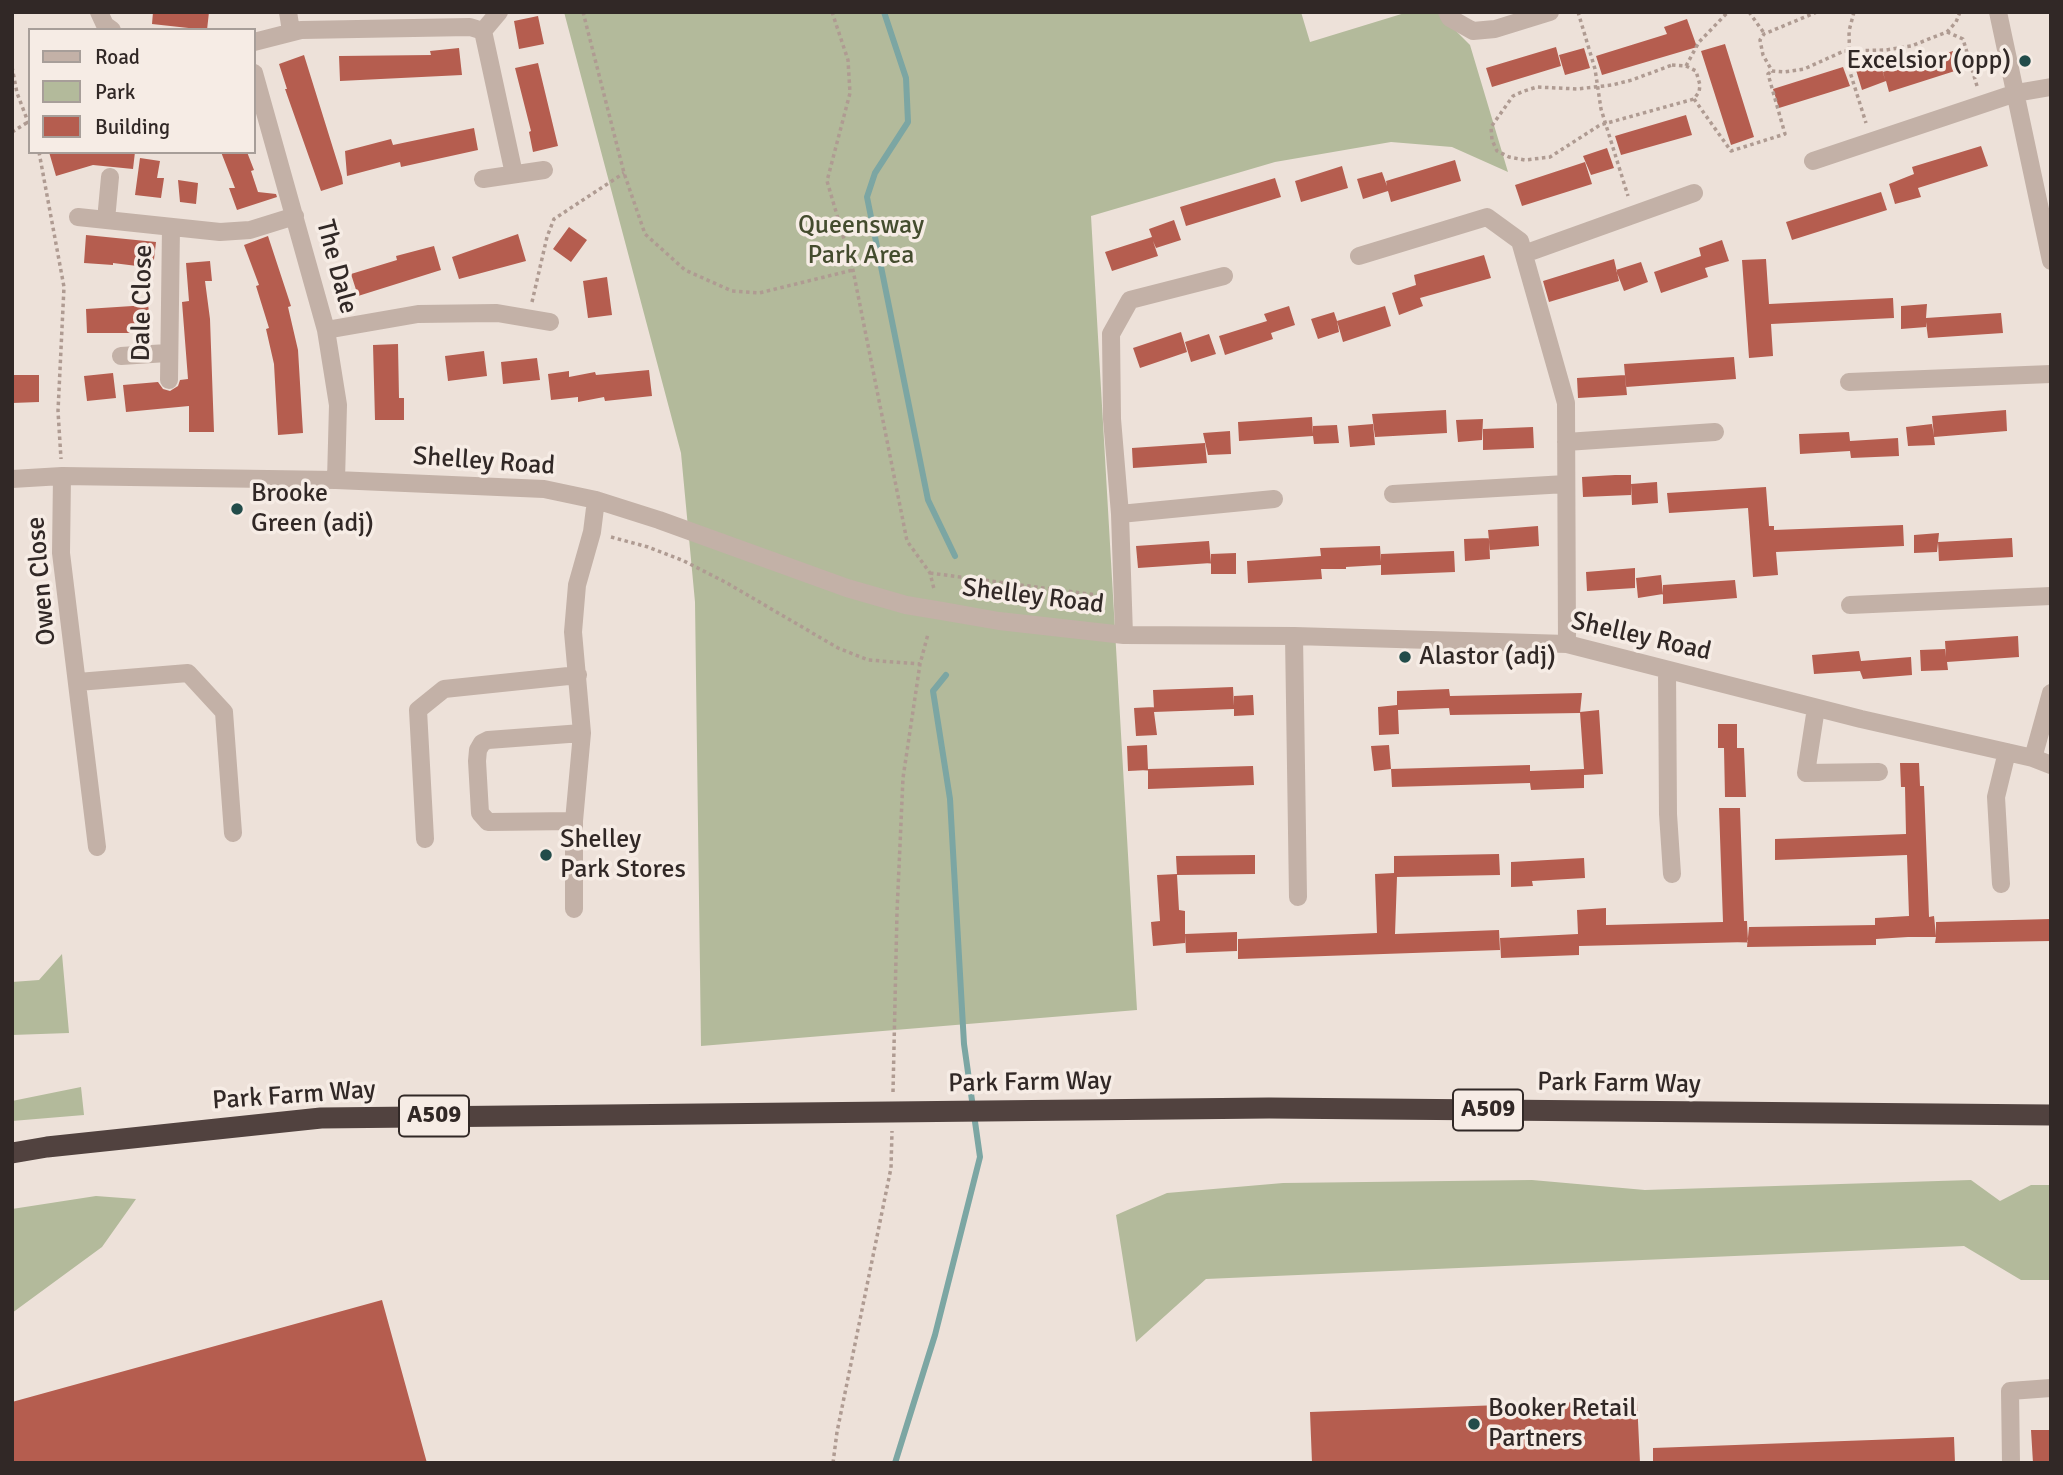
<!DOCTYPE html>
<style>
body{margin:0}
#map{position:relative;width:2063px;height:1475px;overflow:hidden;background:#ede1d9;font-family:Signika,sans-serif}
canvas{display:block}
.frame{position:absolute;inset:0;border:14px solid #312826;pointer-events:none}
.legend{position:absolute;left:28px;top:28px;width:228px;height:126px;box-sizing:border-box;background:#f6ece5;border:2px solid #a79e99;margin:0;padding:9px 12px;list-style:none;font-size:21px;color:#312826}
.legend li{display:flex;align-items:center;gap:14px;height:35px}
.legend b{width:35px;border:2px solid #a79e99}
</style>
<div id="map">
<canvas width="2063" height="1475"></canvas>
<div class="frame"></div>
<ul class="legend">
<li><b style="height:9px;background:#c3b1a7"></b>Road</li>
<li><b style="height:19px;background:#b3ba9b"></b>Park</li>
<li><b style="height:19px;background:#b55d4f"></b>Building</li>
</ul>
</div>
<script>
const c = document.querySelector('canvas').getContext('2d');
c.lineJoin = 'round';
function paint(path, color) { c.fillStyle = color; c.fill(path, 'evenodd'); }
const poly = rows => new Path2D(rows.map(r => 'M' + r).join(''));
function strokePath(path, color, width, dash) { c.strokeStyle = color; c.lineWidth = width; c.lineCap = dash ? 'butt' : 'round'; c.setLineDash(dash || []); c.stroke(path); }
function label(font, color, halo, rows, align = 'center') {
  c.font = font + ' Signika,sans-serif'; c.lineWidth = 7; c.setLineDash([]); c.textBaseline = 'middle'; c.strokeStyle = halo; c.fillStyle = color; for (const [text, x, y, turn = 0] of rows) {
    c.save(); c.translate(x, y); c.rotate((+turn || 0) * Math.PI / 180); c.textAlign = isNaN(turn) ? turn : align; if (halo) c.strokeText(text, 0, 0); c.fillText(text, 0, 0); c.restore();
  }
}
paint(poly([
 [564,12,1301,12,1310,42,1408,12,1437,12,1470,45,1508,172,1452,147,1391,142,1275,162,1091,216,1137,1010,701,1046,695,602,681,453],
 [62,954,69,1033,12,1035,12,982,39,980],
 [81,1087,84,1115,12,1121,12,1101],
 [1532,1180,1645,1190,1971,1180,2000,1201,2031,1185,2051,1185,2051,1280,2021,1280,1964,1246,1206,1279,1136,1342,1116,1215,1167,1193,1283,1183],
 [96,1196,136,1199,102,1247,12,1313,12,1209]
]), '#b3ba9b');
strokePath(poly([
 [884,12,906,78,908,122,875,173,867,197,928,500,955,556],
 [895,1463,935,1335,980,1157,964,1044,950,799,933,691,946,675]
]), '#7ca6a3', 6);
paint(poly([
 [153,12,209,12,207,30,152,24],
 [538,16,544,44,519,49,514,21],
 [1687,19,1697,47,1602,75,1596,56,1667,34,1664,27],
 [1725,44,1754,137,1731,145,1701,51],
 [1556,47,1561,66,1492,87,1486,68],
 [459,48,462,75,340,81,339,56,431,55,430,51],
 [1584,48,1590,68,1565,75,1559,55],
 [1953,51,1958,70,1889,92,1886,81,1862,90,1856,70,1880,62,1885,80,1883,72],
 [304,55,342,177,343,184,321,191,285,89,287,89,279,64],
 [538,63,558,146,533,152,529,132,531,131,515,68],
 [1843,67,1850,86,1779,108,1773,89],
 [1686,115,1692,135,1621,155,1615,136],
 [474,128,478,150,401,167,400,162,347,176,345,151,391,139,393,145],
 [1981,146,1988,166,1918,188,1921,197,1895,204,1889,184,1914,174,1912,167],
 [1607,148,1614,168,1591,175,1583,156],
 [49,152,135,152,133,169,93,165,56,176],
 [221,152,247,152,254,170,251,171,258,192,276,194,277,197,237,210,229,188,235,188],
 [140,158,160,161,157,178,164,178,161,198,135,195],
 [1455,160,1461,181,1391,202,1388,191,1363,199,1357,179,1382,172,1387,186,1386,181],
 [1585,162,1592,184,1522,206,1515,185],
 [1342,166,1348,188,1301,202,1295,181],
 [1275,178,1281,197,1186,226,1180,207],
 [178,180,198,183,196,204,180,202],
 [1881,192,1887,210,1792,240,1786,222],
 [1174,220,1181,240,1156,248,1153,241,1158,256,1112,271,1105,252,1152,237,1149,229],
 [569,227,587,240,571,262,553,249],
 [518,234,526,261,459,279,452,257],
 [86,235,156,242,153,268,113,263,113,265,84,263],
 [268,236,291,306,288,307,298,350,303,433,278,435,274,364,266,329,269,328,256,286,259,285,244,245],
 [1722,240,1729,261,1705,268,1708,277,1661,293,1654,272,1701,256,1699,248],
 [434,246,441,270,358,296,351,274,397,260,396,256],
 [1484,255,1491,278,1420,298,1423,306,1399,315,1392,293,1416,285,1414,275],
 [1614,259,1619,281,1549,302,1543,281],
 [1766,259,1769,304,1893,298,1894,318,1771,324,1773,356,1749,358,1742,260],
 [210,261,212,281,205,281,210,319,214,432,189,432,189,406,126,412,123,385,158,382,163,389,170,391,178,386,180,380,188,379,182,302,189,301,186,263],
 [1641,262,1648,282,1624,291,1616,270],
 [607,277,612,315,588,318,583,281],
 [1927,304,1926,318,2001,313,2003,333,1928,338,1926,322,1926,327,1901,329,1901,306],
 [148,305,152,330,130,333,87,333,86,309],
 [1289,306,1295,325,1271,333,1269,327,1273,339,1225,355,1219,336,1267,321,1264,314],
 [1385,306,1391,326,1343,342,1337,321,1339,332,1318,339,1311,319,1334,312,1337,321],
 [1181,332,1187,352,1140,368,1133,348],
 [1209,334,1216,354,1191,362,1185,342],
 [398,344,399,398,404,398,404,420,375,420,373,345],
 [484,351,487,376,448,381,445,356],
 [1734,357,1736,379,1626,387,1624,364],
 [537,358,540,380,503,384,501,362],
 [649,370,652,396,605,401,604,397,578,402,578,397,551,400,548,374,569,371,569,377,595,372,596,375],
 [113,373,116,398,87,401,84,376],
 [12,375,39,375,39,402,12,403],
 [1625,375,1627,395,1578,398,1577,378],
 [1446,410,1447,433,1375,437,1372,414],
 [2006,410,2007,431,1934,437,1935,445,1908,446,1906,427,1932,424,1934,436,1932,416],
 [1312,417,1313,434,1313,426,1337,425,1339,443,1314,444,1313,436,1239,441,1238,422],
 [1483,419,1482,440,1458,442,1456,420],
 [1373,424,1375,445,1350,447,1348,426],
 [1533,427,1534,448,1483,450,1483,429],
 [1230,431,1231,454,1208,455,1203,433],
 [1849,432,1850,441,1898,438,1899,456,1851,458,1850,451,1800,454,1799,434],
 [1205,443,1207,463,1133,468,1132,448],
 [1615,475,1631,475,1631,495,1583,497,1582,477],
 [1657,482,1658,503,1632,505,1631,484],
 [1766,487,1769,526,1774,526,1774,530,1903,525,1904,546,1776,552,1778,575,1753,577,1748,508,1669,513,1667,493],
 [1538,526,1539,546,1490,550,1488,530],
 [1939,533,1937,552,1914,553,1914,535],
 [1489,538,1490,559,1465,561,1464,539],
 [2012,538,2013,557,1939,561,1938,542],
 [1209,541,1211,563,1138,568,1136,546],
 [1380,546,1381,562,1381,554,1454,551,1455,572,1381,575,1381,565,1346,567,1346,569,1321,569,1322,579,1248,583,1247,561,1321,556,1320,548],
 [1236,553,1236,574,1211,574,1211,554],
 [1635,568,1635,588,1587,591,1586,572],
 [1661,575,1663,594,1638,598,1636,578],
 [1735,580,1737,598,1663,604,1663,585],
 [2018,636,2019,657,1947,662,1948,670,1921,671,1920,650,1945,649,1946,657,1945,641],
 [1859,651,1861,661,1911,657,1912,675,1863,679,1860,671,1814,674,1812,655],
 [1233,687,1234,706,1234,696,1253,695,1254,715,1234,716,1234,709,1154,712,1157,735,1136,736,1134,708,1154,707,1154,709,1153,690],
 [1449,689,1450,696,1582,693,1580,713,1450,715,1449,708,1398,710,1399,734,1379,735,1378,707,1397,705,1397,707,1397,691],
 [1599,710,1603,774,1584,775,1584,788,1531,790,1530,783,1392,787,1391,769,1530,765,1530,771,1584,769,1580,712],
 [1718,724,1737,724,1737,748,1727,748,1744,748,1746,797,1725,797,1724,748,1718,748],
 [1147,745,1148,770,1128,771,1127,746],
 [1389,745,1391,769,1374,771,1371,746],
 [1900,763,1919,763,1920,786,1924,786,1929,917,1934,916,1936,936,1936,922,2051,919,2051,941,1935,943,1936,937,1908,937,1876,939,1876,945,1747,947,1749,927,1875,925,1875,918,1909,916,1907,855,1775,860,1775,839,1906,834,1905,787,1901,787],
 [1253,766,1254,785,1148,789,1148,769],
 [1719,808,1740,808,1744,921,1747,921,1748,942,1579,946,1579,955,1501,958,1500,938,1578,934,1577,910,1606,908,1606,925,1723,922],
 [1499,854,1500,875,1397,877,1395,934,1499,930,1500,950,1238,959,1238,939,1377,933,1375,874,1394,873,1394,856],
 [1255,855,1255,874,1177,875,1179,910,1185,911,1185,934,1237,932,1237,951,1186,953,1185,934,1185,943,1153,946,1151,922,1160,921,1157,875,1177,874,1176,856],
 [1584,858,1585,878,1532,881,1533,886,1511,887,1511,862],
 [382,1300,427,1463,12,1463,12,1402],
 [1637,1400,1640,1463,1312,1463,1310,1412],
 [2031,1430,2051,1430,2051,1463,2033,1463],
 [1954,1437,1955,1463,1653,1463,1653,1448]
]), '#b55d4f');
strokePath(poly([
 [583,12,624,173,645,234,685,270,732,291,759,293,853,270],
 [832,12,848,60,850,93,827,181,853,270,907,541,930,573,934,589],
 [1578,12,1595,69,1601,109,1628,196],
 [1749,12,1764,33],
 [1817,12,1764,34,1760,40,1763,55,1772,71,1784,72,1804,69,1844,51,1886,50,1911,46,1947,32,1956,22,1960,12],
 [1854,12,1849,31,1850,72,1866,123],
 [1947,32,1963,39,1977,86],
 [1672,65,1686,66,1696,71,1700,85,1699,92,1694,99,1600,125,1550,157,1525,160,1509,157,1497,151,1492,140,1491,127,1513,96,1524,91,1537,87,1577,89,1612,85,1632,80,1672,65],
 [1686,66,1699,42,1728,12],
 [12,67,17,93,30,127],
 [1694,99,1731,151,1785,134,1768,74,1772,71],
 [12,132,28,122],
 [39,152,64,287,58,411,61,459],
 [532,302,547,237,554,219,624,173],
 [611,537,648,547,684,561,727,583,838,648,868,660,920,664],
 [930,573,1104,596],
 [893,1092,897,912,903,778,920,664,928,634],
 [833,1463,837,1432,891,1168,892,1131]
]), '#af9b92', 3.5, [3.5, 3.5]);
strokePath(poly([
 [99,12,105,25,112,30],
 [288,12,291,31],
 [1447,12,1450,18,1473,31,1495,29,1550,12],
 [1998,12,2051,261],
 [483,31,499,12],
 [254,42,301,30,470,27,483,31,514,174],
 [254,73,326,330,338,405,336,480],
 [1813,161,2016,93,2051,87],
 [483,179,544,170],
 [78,217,220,232,250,230,295,216],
 [106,220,110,177],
 [1524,254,1694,193],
 [1359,256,1487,217,1520,241,1566,403,1567,644],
 [326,330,418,314,497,313,550,322],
 [121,356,167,353],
 [169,380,171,227],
 [1849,382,2051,374],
 [1566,442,1715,432],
 [62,476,61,553,97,847],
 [12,479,62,476,336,480,544,489,596,500,659,520,847,588,906,605,942,611,999,621,1124,635,1294,636,1567,644,1861,719,2033,758,2051,765],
 [1393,494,1566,484],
 [1120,514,1274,499],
 [1850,605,2051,596],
 [1124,635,1120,514,1112,419,1111,334,1130,300,1224,276],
 [1294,636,1298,897],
 [1667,670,1668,814,1672,874],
 [78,682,188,673,224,712,233,833],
 [1816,708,1806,773,1879,772],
 [2033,758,2051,693],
 [574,821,488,822,480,813,477,761,478,750,482,743,488,740,582,733],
 [425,839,418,710,444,689,578,675],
 [2001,884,1996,797,2007,752],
 [574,909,574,821,582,733,573,632,577,585,592,532,596,500],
 [2011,1463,2010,1391,2051,1388]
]), '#c3b1a7', 18);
strokePath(poly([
 [12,1153,47,1147,321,1118,1269,1108,2051,1115]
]), '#51423f', 21);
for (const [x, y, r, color] of [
 [2025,61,7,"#224c4a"],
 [237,509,7,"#224c4a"],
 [1405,657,7,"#224c4a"],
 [546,855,7,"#224c4a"],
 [1474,1424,7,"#224c4a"]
]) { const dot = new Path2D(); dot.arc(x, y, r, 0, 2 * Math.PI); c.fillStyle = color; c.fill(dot); strokePath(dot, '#f6ece5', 2.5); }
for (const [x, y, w] of [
 [1488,1110,70],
 [434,1116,70]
]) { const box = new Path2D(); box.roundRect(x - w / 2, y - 20.5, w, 41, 5); c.fillStyle = '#f6ece5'; c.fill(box); strokePath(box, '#312826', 2); }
label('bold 24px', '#312826', null, [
 ["A509",1488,1110],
 ["A509",434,1116]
]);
label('26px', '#312826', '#f6ece5', [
 ["Excelsior (opp)",2011,61,"right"],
 ["Brooke",251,494],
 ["Green (adj)",251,524],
 ["Alastor (adj)",1419,657],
 ["Shelley",560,840],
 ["Park Stores",560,870],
 ["Booker Retail",1488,1409],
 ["Partners",1488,1439]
], 'left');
label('26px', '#444c2e', '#f6ece5', [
 ["Queensway",861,226],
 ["Park Area",861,256]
]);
label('26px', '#312826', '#f6ece5', [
 ["The Dale",336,267,75],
 ["Dale Close",143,303,-89],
 ["Shelley Road",484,462,4],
 ["Owen Close",42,581,-95],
 ["Shelley Road",1033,597,7],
 ["Shelley Road",1641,637,13],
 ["Park Farm Way",1030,1083,-1],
 ["Park Farm Way",1619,1084,1],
 ["Park Farm Way",294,1096,-4]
]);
</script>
